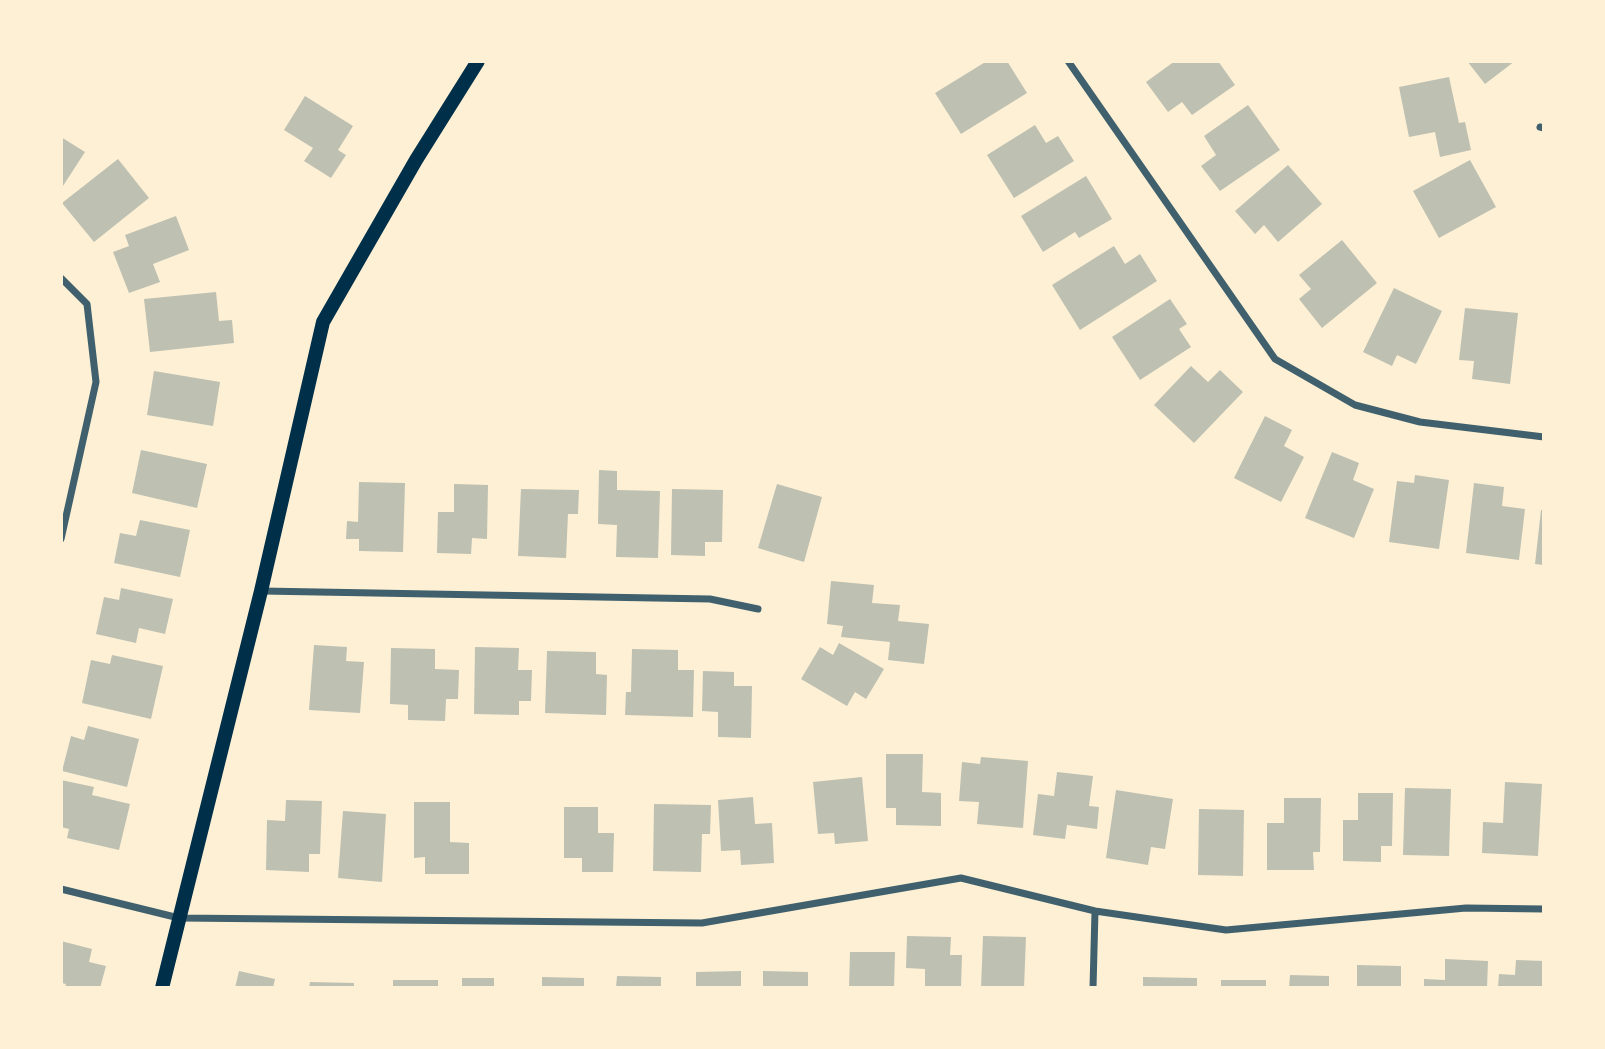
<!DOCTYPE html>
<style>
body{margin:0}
#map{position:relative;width:1605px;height:1049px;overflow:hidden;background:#fdf0d5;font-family:Figtree,sans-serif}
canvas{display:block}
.frame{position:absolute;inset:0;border:63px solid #fdf0d5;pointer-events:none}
</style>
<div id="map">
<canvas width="1605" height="1049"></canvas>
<div class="frame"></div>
</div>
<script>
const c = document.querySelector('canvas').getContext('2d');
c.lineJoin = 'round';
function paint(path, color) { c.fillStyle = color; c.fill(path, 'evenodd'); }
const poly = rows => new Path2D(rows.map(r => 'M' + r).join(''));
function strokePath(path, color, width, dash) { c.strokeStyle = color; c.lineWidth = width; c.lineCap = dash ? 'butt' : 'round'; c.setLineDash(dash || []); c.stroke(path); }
paint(poly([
 [987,61,1007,61,1027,93,961,134,935,93],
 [1175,61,1218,61,1235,85,1192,115,1182,102,1168,112,1146,82],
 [1467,61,1515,61,1485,84],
 [1449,77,1459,123,1465,122,1471,150,1440,157,1435,132,1409,137,1399,87],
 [305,96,353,126,338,150,346,155,331,178,304,161,313,148,284,130],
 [1248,105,1280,150,1220,191,1201,166,1216,155,1204,136],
 [1035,125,1046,143,1058,136,1074,161,1014,198,987,155],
 [61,137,85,152,61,189],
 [118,159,149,198,94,242,62,203],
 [1470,160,1496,207,1439,238,1413,191],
 [1288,165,1322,204,1278,242,1264,225,1255,234,1235,211],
 [1086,176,1112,219,1079,238,1075,232,1043,252,1021,216],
 [176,216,189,250,153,264,160,282,129,293,113,252,129,246,125,235],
 [1342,240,1377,283,1322,328,1299,299,1311,289,1299,275],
 [1114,246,1125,264,1140,254,1157,281,1080,330,1052,285],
 [1394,288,1442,311,1416,364,1397,355,1392,366,1363,352],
 [216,292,219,321,232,320,234,343,150,352,144,299],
 [1170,299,1187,324,1179,329,1191,347,1140,380,1112,337],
 [1465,308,1518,313,1510,384,1472,379,1474,361,1459,360],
 [1191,366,1208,382,1220,370,1243,392,1194,443,1154,405],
 [154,371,220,382,213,426,147,415],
 [1265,416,1292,430,1284,446,1304,457,1281,502,1234,478],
 [141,450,207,464,197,508,132,493],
 [1332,452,1359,463,1353,480,1374,489,1354,538,1305,518],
 [599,470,617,471,617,490,660,491,658,558,616,557,617,525,598,524],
 [1415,475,1449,480,1439,549,1389,542,1397,481,1414,483],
 [359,482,405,483,403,552,359,551,359,539,346,539,347,521,358,522],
 [1474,483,1504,487,1502,506,1525,509,1519,560,1466,553],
 [454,484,488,485,487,539,472,538,471,554,437,553,438,512,454,512],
 [777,484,822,497,804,562,758,548],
 [521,489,579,490,578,514,568,514,566,558,518,556],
 [672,489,723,490,722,542,705,542,705,556,671,555],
 [1541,510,1544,510,1544,565,1535,564],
 [140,520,190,530,180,577,114,563,120,533,136,536],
 [831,581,874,585,872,603,900,605,898,621,929,624,924,664,888,660,890,642,841,637,843,626,827,624],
 [121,588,173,599,165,634,139,628,136,643,96,634,104,597,119,600],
 [839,643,884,669,866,699,855,692,847,706,801,679,820,647,833,655],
 [314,645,347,647,346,661,364,662,360,713,309,710],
 [475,647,519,648,518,670,532,670,531,701,519,701,519,715,474,714],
 [391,648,435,649,435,669,459,670,458,699,446,699,445,721,408,720,408,705,390,704],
 [632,649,678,650,678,670,694,670,693,717,625,715,626,692,631,692],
 [547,651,596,652,596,674,607,675,606,715,545,713],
 [112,655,163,666,151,719,82,703,91,660,110,664],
 [703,671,734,672,734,686,752,686,751,738,718,737,718,712,702,711],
 [88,726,139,739,127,787,62,771,71,736,84,740],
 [886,754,923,754,922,792,941,793,941,826,896,825,896,808,886,808],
 [981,757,1028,761,1023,828,977,824,979,802,959,801,962,762,980,764],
 [1057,772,1093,776,1089,806,1099,807,1097,829,1067,825,1065,839,1033,835,1038,794,1054,796],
 [862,777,868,841,835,844,834,833,818,834,813,782],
 [61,780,94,787,92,795,130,804,119,850,67,838,69,829,61,827],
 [1505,782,1542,784,1538,856,1482,853,1483,822,1503,823],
 [1405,788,1451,789,1449,856,1403,855],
 [1116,790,1173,799,1165,849,1151,847,1148,865,1106,858],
 [1358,793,1393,793,1392,846,1381,846,1381,862,1343,861,1343,820,1358,820],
 [753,797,755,824,772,823,774,863,741,865,740,850,721,851,718,800],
 [1284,798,1321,798,1320,852,1313,852,1314,870,1267,870,1267,823,1284,823],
 [286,800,322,801,320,854,309,854,309,872,266,870,267,820,285,821],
 [414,802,450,802,450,842,469,843,469,874,425,874,425,857,414,858],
 [654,804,711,805,710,834,702,834,701,872,653,871],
 [564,807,598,807,598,833,614,833,613,872,582,872,582,858,564,858],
 [1199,809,1244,810,1243,876,1198,875],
 [343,811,386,814,382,882,338,878],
 [907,936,951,937,950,955,962,955,961,988,925,988,925,969,906,968],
 [983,936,1026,937,1024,988,981,988],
 [61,941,92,949,89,962,106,966,100,988,65,988,66,984,61,983],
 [850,952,895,952,894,988,849,988],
 [1445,959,1488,961,1487,988,1424,988,1424,979,1445,980],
 [1516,960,1544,961,1544,988,1498,988,1499,974,1515,975],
 [1357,965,1401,966,1401,988,1357,988],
 [239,971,275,979,273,988,235,988],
 [741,971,741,988,696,988,696,972],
 [763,971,808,972,808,988,763,988],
 [1290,975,1329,976,1329,988,1289,988],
 [617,976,661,977,661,988,616,988],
 [542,977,584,978,584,988,542,988],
 [1143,977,1197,978,1197,988,1143,988],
 [462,978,494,978,494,988,462,988],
 [393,980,438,980,438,988,393,988],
 [1221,980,1266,980,1266,988,1221,988],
 [310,982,354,983,354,988,309,988]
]), '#bec0b2');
strokePath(poly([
 [1068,61,1275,359,1355,405,1420,422,1544,437],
 [1540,127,1544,128],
 [61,278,87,304,96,382,61,539],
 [262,591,710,599,758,609],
 [61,889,179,918,702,923,961,878,1095,911,1226,930,1466,908,1544,909],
 [1093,988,1095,911]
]), '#3f606c', 7);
strokePath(poly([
 [162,988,261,591,323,322,416,160,478,61]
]), '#003049', 14);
</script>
